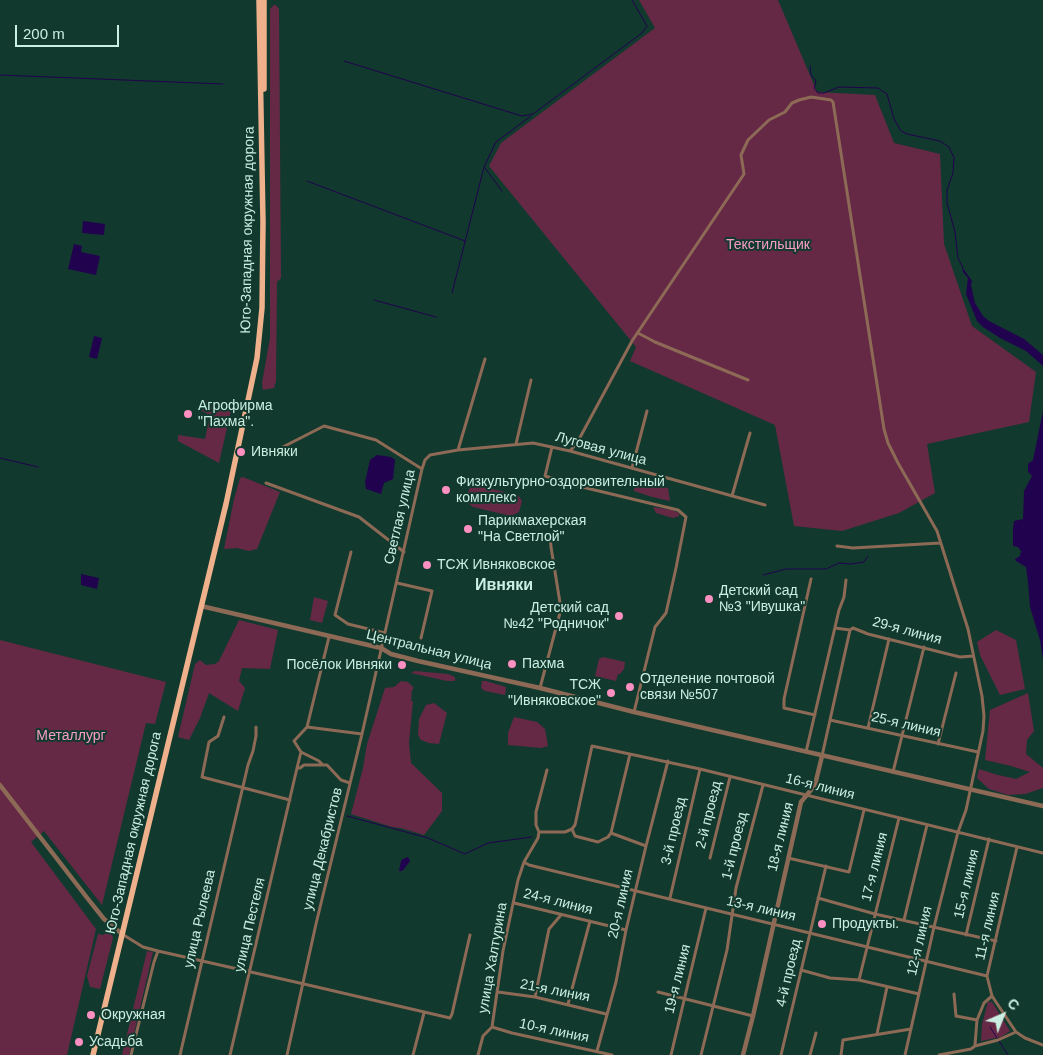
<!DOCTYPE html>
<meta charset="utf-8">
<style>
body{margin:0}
#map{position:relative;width:1043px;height:1055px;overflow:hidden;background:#12392e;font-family:Arial,sans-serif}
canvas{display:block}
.north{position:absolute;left:978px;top:990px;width:50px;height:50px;-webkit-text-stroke:4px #12392e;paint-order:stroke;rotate:44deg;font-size:14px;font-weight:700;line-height:20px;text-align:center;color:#caeee1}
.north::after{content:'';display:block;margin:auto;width:18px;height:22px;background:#caeee1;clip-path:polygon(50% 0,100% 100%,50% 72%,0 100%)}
.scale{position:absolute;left:15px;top:25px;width:104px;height:22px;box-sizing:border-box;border:2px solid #caeee1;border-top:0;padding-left:6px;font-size:15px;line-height:18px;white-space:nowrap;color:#caeee1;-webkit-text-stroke:4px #12392e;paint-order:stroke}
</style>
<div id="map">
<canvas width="1043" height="1055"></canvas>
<div class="north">С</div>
<div class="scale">200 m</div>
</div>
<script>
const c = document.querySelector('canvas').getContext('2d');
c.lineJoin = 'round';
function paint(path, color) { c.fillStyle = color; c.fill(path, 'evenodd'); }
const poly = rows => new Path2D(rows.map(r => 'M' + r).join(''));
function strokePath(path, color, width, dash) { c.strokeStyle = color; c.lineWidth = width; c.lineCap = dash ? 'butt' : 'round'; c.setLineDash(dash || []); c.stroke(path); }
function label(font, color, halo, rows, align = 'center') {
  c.font = font + ' Arial,sans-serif'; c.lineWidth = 4; c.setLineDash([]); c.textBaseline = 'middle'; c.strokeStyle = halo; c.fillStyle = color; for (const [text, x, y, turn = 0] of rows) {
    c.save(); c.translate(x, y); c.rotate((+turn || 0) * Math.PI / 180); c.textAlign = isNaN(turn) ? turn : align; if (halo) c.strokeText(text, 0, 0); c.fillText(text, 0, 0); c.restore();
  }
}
paint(poly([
 [639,0,778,0,817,92,875,95,894,143,940,154,944,244,972,326,1036,372,1029,422,927,444,935,493,899,513,842,531,794,526,775,425,630,361,636,347,489,166,501,143,655,28],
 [274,5,276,5,279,9,281,278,277,282,276,381,274,388,263,390,262,383,270,338,270,9],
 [204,400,232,406,219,463,178,441,178,435,205,439,210,415,202,411],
 [243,477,280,492,257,549,249,551,237,548,224,549,234,499,240,478],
 [635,482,668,488,670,501,652,497,634,491],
 [475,485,518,495,522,501,519,512,511,516,473,507,468,503,465,497,470,488],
 [653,507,672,510,679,513,679,516,673,518,656,513],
 [314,597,328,601,322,623,310,620],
 [239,620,278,630,270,669,242,668,239,681,245,688,238,711,209,693,200,718,189,740,178,737,195,664,200,660,206,665,215,664,219,661],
 [996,630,1016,640,1025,689,1000,695,980,655,977,642],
 [0,640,166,682,155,724,146,723,102,905,44,831,31,842,96,929,67,1055,0,1055],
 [603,657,625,662,624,669,620,674,618,674,616,681,595,676,599,659],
 [415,671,448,674,455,677,455,681,447,681,411,673],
 [401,681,408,682,414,688,412,690,411,701,413,701,409,743,411,763,442,793,442,811,424,835,401,828,392,827,351,814,363,768,367,744,385,688,394,687],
 [482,681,486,681,506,687,505,695,485,691,481,688],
 [1028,693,1034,731,1027,740,1026,754,1043,768,1043,788,1025,794,1008,795,989,789,977,778,979,769,998,775,1016,779,1030,772,1011,766,985,760,990,710],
 [434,703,447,713,439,744,429,743,421,740,418,735,419,719,426,705],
 [514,717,537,722,545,729,548,746,541,748,508,745,508,733],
 [110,930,113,938,100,989,90,987,87,976,98,934,103,935],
 [147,951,153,952,129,1055,122,1055],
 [988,1002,992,1002,1010,1031,1001,1037,981,1041,982,1024]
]), '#652946');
paint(poly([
 [83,221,105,224,104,235,82,233],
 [74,244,82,246,81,252,100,256,96,275,68,269],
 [962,267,972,281,971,285,975,303,983,316,989,321,1024,339,1043,355,1043,366,1026,351,1000,338,983,327,977,321,966,294,968,278,963,272],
 [94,336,102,338,97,359,89,357],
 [1043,411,1043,660,1040,640,1030,607,1028,582,1026,567,1016,561,1015,559,1020,556,1021,551,1018,547,1013,546,1013,530,1014,521,1023,519,1024,491,1032,476,1028,472,1028,464,1033,460],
 [377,455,391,457,395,460,393,479,384,483,381,494,366,489,365,482,370,460],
 [81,574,99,578,97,589,81,585],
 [408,857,410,861,405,868,402,871,399,871,401,861,403,859]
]), '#21024e');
strokePath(poly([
 [344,61,522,116,533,114,642,33,647,26,632,0],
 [810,66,811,75,816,81,814,88,818,93,824,93,839,87,878,88,887,94,894,119,901,131,907,134,940,141,949,147,954,158,953,173,947,190,947,203,955,232,958,258,963,268],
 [0,75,223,84],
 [485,168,502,191],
 [307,181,465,241],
 [452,293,484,167,496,142,531,116],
 [374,300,436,317],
 [0,458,38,467],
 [763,575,786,569,826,569,839,563,851,564,864,562,868,556],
 [347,816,428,838,465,854,488,843,532,837],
 [990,1027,1008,1055]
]), '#21024e', 1);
strokePath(poly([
 [638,333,655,342,748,380],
 [516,444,531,380],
 [552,447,545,476,578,486,678,510,686,517,676,568,666,613,655,627,634,712],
 [277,450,324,426,376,440,422,469],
 [458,450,533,443,570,451,765,505],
 [570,451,577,443,632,341,744,174,741,155,748,140,769,120,785,112,792,103,799,100,811,97,831,100,833,102,884,429,888,443,898,463,937,531,968,629,982,696,984,716,983,731,966,810,958,832,934,927,905,1055],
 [632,468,647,411],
 [266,483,359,517,404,552],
 [732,496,750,433],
 [837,546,853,548,940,543],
 [351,552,335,615,348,624,385,633],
 [811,579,784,699,784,708,815,715],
 [397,583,432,591,421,638],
 [835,628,850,630,853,628,868,634,960,657,973,656],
 [540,688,561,609,551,547,550,534],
 [224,717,218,736,209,742,202,777,290,800],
 [830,720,978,752],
 [307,727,329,637],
 [307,727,362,734],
 [868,728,889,639],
 [938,744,956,673],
 [301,752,319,761,322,764],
 [806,752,839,610,844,597,846,580],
 [822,756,850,630],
 [297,768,301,752,294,741,307,727],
 [547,770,536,812,536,825,539,832,538,838,524,862,529,865,987,976],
 [893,772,924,647],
 [572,829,575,825,592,746,700,769,1043,853],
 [539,832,565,832,572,829,575,836,598,842,608,837,611,833,646,846],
 [611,833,630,754],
 [710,858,730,777],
 [788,858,849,872,864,810],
 [670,898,700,769],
 [818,898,875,914,996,941],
 [514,903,626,930],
 [904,920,927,825],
 [122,934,143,947,158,951,304,984,450,1018,452,1014,470,935],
 [966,935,989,839],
 [801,970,830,978,859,980,919,994],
 [859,980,899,818],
 [498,992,535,997,606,1014],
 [658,992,753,1016],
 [954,994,956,1016,977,1020],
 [535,997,549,929,561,915],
 [568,1004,590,921],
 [492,1027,512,1033,612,1055],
 [1016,1032,992,996,987,976,1017,847],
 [877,1034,887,987],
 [975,1045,977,1020,984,1003,992,996],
 [597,1051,616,982,626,930,646,846,668,761],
 [131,1055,154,962,158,951],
 [180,1055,248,765,253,751,256,736,256,727],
 [230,1055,297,768,300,768,304,765,327,765,341,780,350,783],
 [287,1055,316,924,362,734,422,469,425,460,430,455,458,450,485,359],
 [413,1055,424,1013],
 [478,1055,483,1036,492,1027,503,951,518,880,524,862],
 [671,1055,706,908],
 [701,1055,727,950,736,888,763,785],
 [781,1055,826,866],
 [810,1055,816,1033],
 [841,1055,843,1040,911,1029],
 [939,1055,971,1049,975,1046,998,1040,1016,1032,1025,1038,1043,1045]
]), '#8d6a55', 3);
strokePath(poly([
 [201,606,381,648,391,654,418,661,540,688,634,712,1043,806],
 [0,785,88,899,104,919,122,934],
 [743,1055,753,1016,801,802,815,785,822,756]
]), '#8d6a55', 4.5);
strokePath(poly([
 [264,0,264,89],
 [93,1055,226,504,257,358,262,308,263,222,259,0]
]), '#eeb18c', 5.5);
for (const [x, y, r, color] of [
 [188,414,5,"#fd8fc1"],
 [241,452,5,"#fd8fc1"],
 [446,490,5,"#fd8fc1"],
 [468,529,5,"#fd8fc1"],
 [427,565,5,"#fd8fc1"],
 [709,599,5,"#fd8fc1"],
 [619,616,5,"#fd8fc1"],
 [512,664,5,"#fd8fc1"],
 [402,665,5,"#fd8fc1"],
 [630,687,5,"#fd8fc1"],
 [611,693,5,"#fd8fc1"],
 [822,924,5,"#fd8fc1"],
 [91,1015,5,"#fd8fc1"],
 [79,1042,5,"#fd8fc1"]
]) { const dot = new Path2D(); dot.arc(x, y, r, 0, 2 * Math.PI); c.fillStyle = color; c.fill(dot); strokePath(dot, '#12392e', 2); }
label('14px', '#caeee1', '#12392e', [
 ["Юго-Западная окружная дорога",248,230,-89],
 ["Луговая улица",601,449,15],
 ["Светлая улица",400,517,-77],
 ["29-я линия",907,631,15],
 ["Центральная улица",429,650,14],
 ["25-я линия",906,725,13],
 ["16-я линия",820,787,14],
 ["2-й проезд",709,815,-76],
 ["3-й проезд",674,831,-77],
 ["Юго-Западная окружная дорога",134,833,-77],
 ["18-я линия",781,837,-76],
 ["1-й проезд",735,846,-76],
 ["улица Декабристов",323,849,-76],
 ["17-я линия",875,867,-76],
 ["15-я линия",967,884,-77],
 ["24-я линия",558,902,14],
 ["20-я линия",621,904,-77],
 ["13-я линия",761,909,13],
 ["улица Рылеева",200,919,-77],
 ["улица Пестеля",250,925,-77],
 ["11-я линия",988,926,-77],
 ["12-я линия",920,941,-77],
 ["улица Халтурина",493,958,-80],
 ["4-й проезд",789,973,-77],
 ["19-я линия",678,979,-76],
 ["21-я линия",555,991,11],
 ["10-я линия",554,1031,12]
]);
label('14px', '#fa9dc6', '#12392e', [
 ["Текстильщик",768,245],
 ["Металлург",71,736]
]);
label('14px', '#caeee1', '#12392e', [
 ["Агрофирма",198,406],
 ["\"Пахма\".",198,422],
 ["Ивняки",251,452],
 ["Физкультурно-оздоровительный",456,482],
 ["комплекс",456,498],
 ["Парикмахерская",478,521],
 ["\"На Светлой\"",478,537],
 ["ТСЖ Ивняковское",437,565],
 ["Детский сад",719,591],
 ["№3 \"Ивушка\"",719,607],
 ["Детский сад",609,608,"right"],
 ["№42 \"Родничок\"",609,624,"right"],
 ["Пахма",522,664],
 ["Посёлок Ивняки",392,665,"right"],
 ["Отделение почтовой",640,679],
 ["связи №507",640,695],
 ["ТСЖ",601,685,"right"],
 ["\"Ивняковское\"",601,701,"right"],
 ["Продукты.",832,924],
 ["Окружная",101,1015],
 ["Усадьба",89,1042]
], 'left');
label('bold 16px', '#caeee1', '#12392e', [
 ["Ивняки",504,586]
]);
</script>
